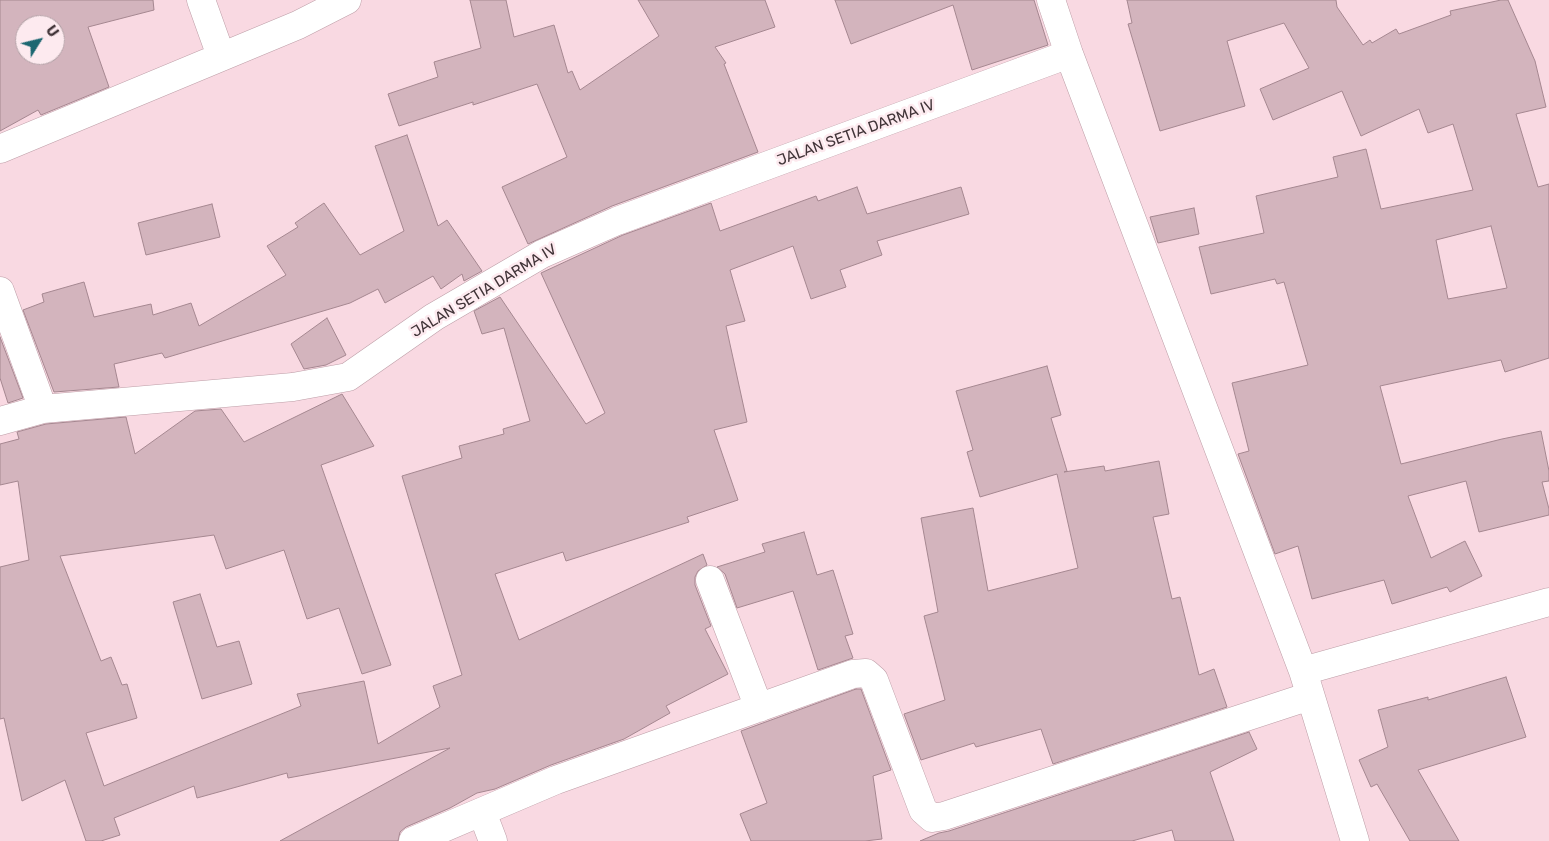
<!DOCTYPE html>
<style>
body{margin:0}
#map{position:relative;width:1549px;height:841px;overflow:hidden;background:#f9d9e2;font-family:Rubik,sans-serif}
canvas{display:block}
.north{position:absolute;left:15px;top:15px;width:50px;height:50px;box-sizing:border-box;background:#fdeaef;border:1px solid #b2a1a6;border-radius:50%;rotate:54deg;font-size:14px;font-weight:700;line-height:20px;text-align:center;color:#413438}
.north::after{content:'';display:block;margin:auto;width:18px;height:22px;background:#1c6771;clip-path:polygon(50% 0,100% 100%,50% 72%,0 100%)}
</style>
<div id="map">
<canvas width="1549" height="841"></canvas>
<div class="north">U</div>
</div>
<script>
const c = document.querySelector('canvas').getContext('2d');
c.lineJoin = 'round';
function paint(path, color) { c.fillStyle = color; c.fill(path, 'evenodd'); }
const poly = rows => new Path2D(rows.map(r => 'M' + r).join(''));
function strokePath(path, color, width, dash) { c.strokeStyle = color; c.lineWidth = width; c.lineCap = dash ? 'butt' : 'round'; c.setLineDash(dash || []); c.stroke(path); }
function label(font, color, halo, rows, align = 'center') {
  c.font = font + ' Rubik,sans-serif'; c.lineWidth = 5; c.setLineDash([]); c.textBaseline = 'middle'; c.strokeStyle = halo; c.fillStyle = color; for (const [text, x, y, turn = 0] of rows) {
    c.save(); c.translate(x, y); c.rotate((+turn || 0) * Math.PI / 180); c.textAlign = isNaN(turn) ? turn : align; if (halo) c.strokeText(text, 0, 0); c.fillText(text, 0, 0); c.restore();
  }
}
const building = poly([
 [0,0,153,0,154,10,88,27,109,87,41,115,38,110,0,131,0,0],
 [25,25,55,25,55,55,25,55,25,25],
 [470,0,506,0,514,37,554,25,568,73,572,71,580,90,659,36,638,0,765,0,775,27,715,47,726,63,724,64,758,152,612,206,528,244,502,187,567,157,537,84,473,105,473,102,399,126,388,94,438,77,434,62,481,48,470,0],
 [835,0,1034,0,1048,45,972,70,953,5,851,44,835,0],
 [1127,0,1336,0,1337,7,1363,45,1370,40,1372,43,1396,29,1399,34,1451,15,1450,11,1501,0,1508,0,1535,61,1546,107,1516,114,1538,187,1549,184,1549,358,1505,372,1501,360,1380,386,1401,464,1502,439,1541,431,1549,471,1549,481,1542,482,1549,509,1549,515,1479,532,1466,481,1408,496,1431,558,1465,541,1482,576,1450,592,1447,587,1392,604,1384,580,1312,599,1298,546,1275,554,1238,454,1249,451,1232,383,1308,365,1284,282,1277,284,1275,279,1211,294,1199,247,1264,233,1256,196,1338,177,1333,157,1366,149,1381,209,1473,190,1453,124,1428,133,1419,109,1361,136,1342,91,1273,120,1260,89,1309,68,1284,23,1227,41,1245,106,1160,131,1128,24,1132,23,1127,0],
 [1491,226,1507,288,1448,299,1436,240,1491,226],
 [407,135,438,226,447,220,482,271,464,281,462,274,441,289,433,276,385,303,378,289,350,303,165,358,162,353,114,364,119,387,54,392,23,310,44,302,42,294,84,282,94,317,151,304,153,315,191,303,199,326,286,275,267,246,298,227,295,223,324,203,360,255,404,231,375,146,407,135],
 [857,187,867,214,961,187,969,214,877,241,882,255,840,270,846,287,811,299,793,246,730,270,745,321,726,326,747,422,714,430,738,500,687,517,689,522,566,561,563,552,495,574,519,640,703,554,707,565,698,571,695,577,695,585,711,626,705,629,728,674,666,706,670,713,624,739,551,765,495,789,477,793,450,808,406,827,400,832,398,841,280,841,450,748,288,778,287,773,197,798,194,786,114,818,120,835,101,841,86,841,65,780,22,801,4,718,0,719,0,567,29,560,18,481,0,485,0,444,19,439,17,432,46,424,126,417,135,454,195,411,221,409,244,442,342,394,374,446,321,465,391,665,362,674,339,608,307,619,284,550,226,569,214,535,60,556,101,661,111,657,122,685,127,684,137,718,86,733,104,786,301,706,297,694,364,681,378,744,440,707,433,686,462,675,402,476,462,458,459,446,504,434,503,429,530,421,504,328,482,334,474,311,500,297,586,424,605,413,541,273,623,235,711,203,720,231,816,196,818,201,857,187],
 [212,204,220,237,146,255,138,223,212,204],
 [1194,208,1199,234,1158,243,1150,217,1194,208],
 [327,318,346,355,326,365,304,369,291,344,327,318],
 [0,337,23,398,8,403,0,378,0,337],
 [1047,366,1061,415,1051,418,1067,471,1064,472,1104,466,1105,471,1159,461,1169,514,1153,517,1172,599,1180,597,1199,675,1214,669,1227,707,1053,764,1041,729,976,747,974,743,921,760,904,714,945,700,924,616,938,612,921,518,973,508,988,591,1078,568,1057,474,980,497,967,452,973,450,956,391,1047,366],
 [804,532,817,575,833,570,853,634,845,636,853,658,818,670,793,591,737,608,725,574,717,567,765,552,762,544,804,532],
 [200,594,217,647,239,641,252,684,202,699,173,602,200,594],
 [1506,677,1526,737,1418,770,1459,841,1410,841,1377,784,1371,787,1359,760,1388,747,1378,710,1428,697,1428,700,1506,677],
 [856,689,861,689,891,770,873,776,882,839,865,841,751,841,740,814,767,803,741,731,856,689],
 [1249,732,1257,749,1210,772,1234,841,1175,841,1172,830,1132,841,920,841,939,833,949,831,1249,732]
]);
paint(building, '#d3b4bd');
strokePath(building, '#a58790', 1);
const minor = poly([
 [201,0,221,56],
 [1051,0,1069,54,1303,671,1355,841],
 [0,149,298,25,347,0],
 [0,291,43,409],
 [0,421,43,409,293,387,348,377,434,317,542,254,617,221,1069,54],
 [710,580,759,708],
 [1303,671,1549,602],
 [482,812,493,841],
 [413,841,556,780,853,674,866,673,874,680,923,810,932,818,944,816,1310,696]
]);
strokePath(minor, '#bd9ea7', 29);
strokePath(minor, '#fff', 28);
label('15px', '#413438', '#fdeaef', [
 ["JALAN SETIA DARMA IV",856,133,-20],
 ["JALAN SETIA DARMA IV",484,291,-31]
]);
</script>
